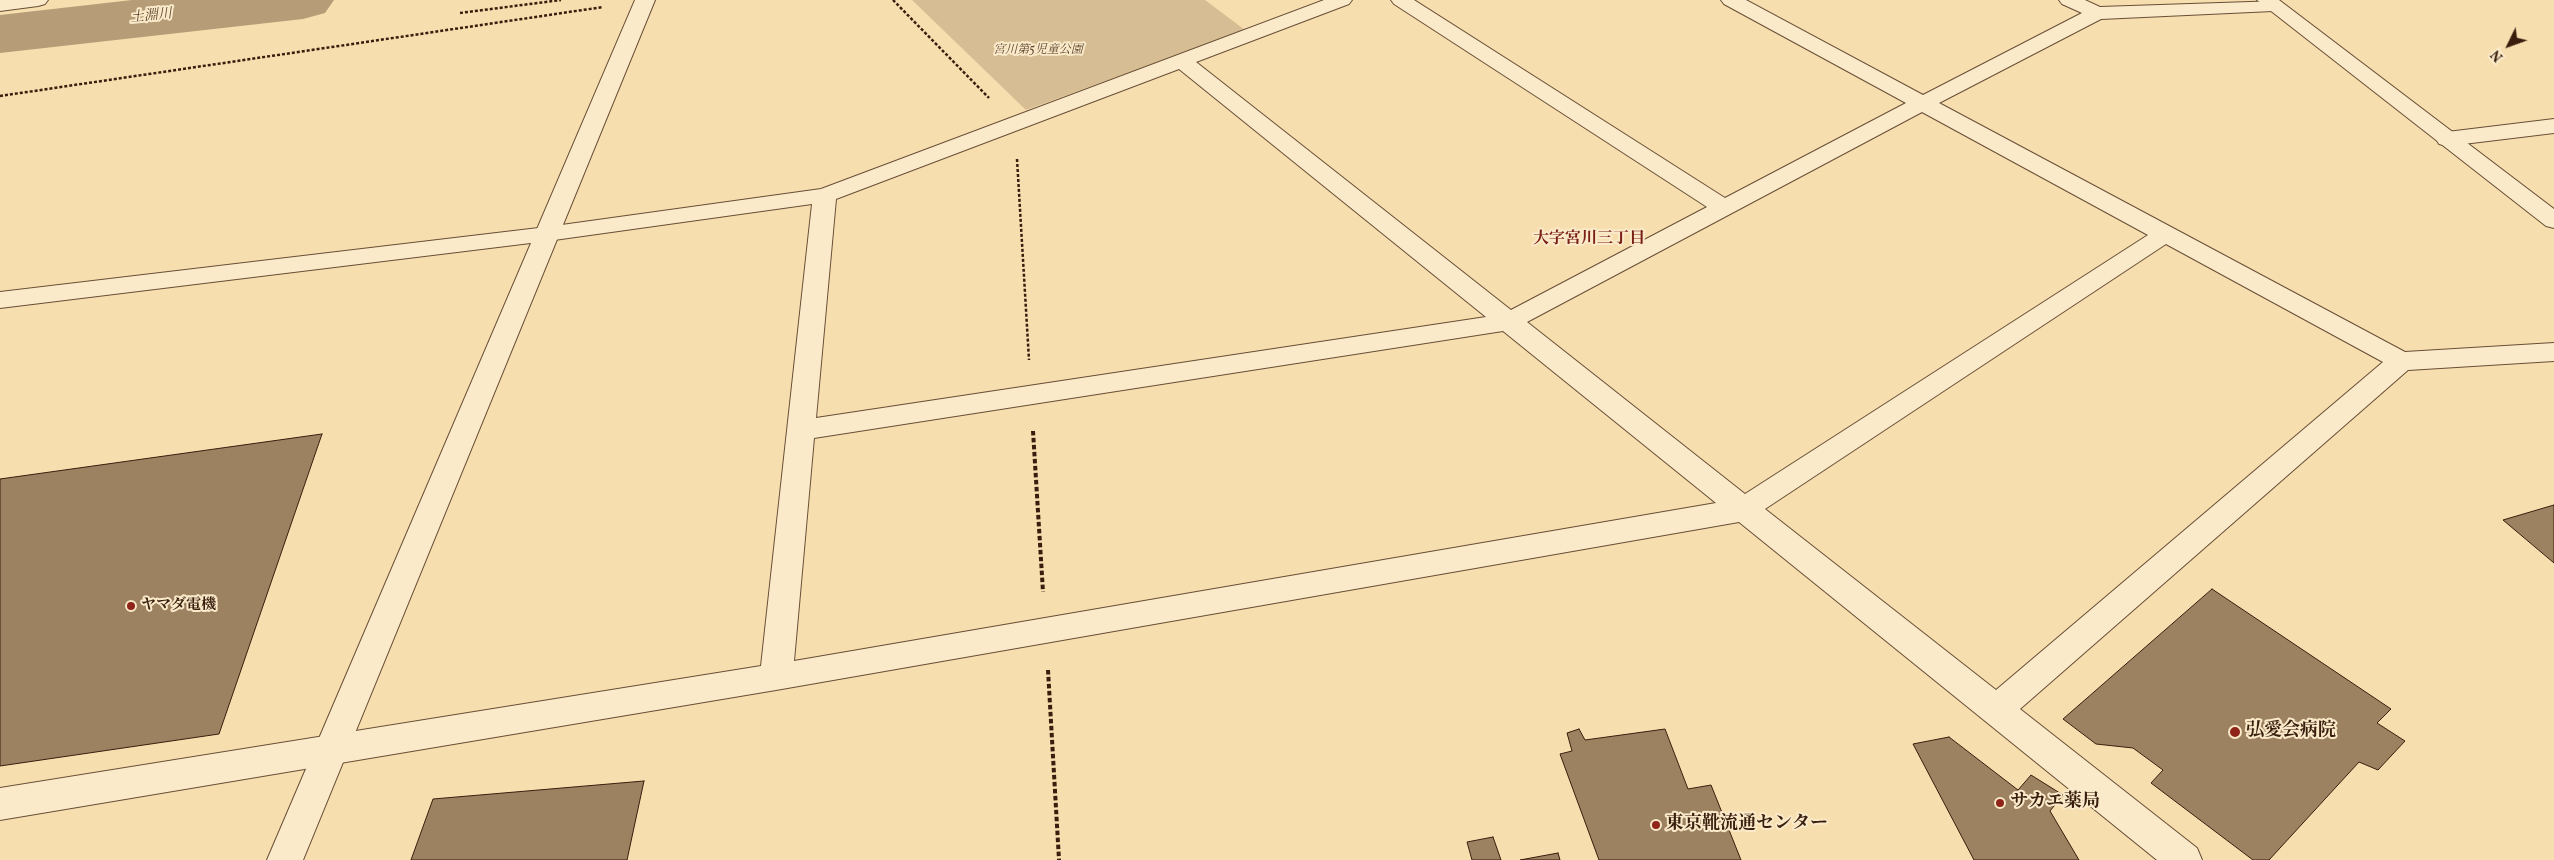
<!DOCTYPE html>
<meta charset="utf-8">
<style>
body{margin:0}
#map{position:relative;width:2554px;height:860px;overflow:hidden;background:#f7deae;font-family:Vollkorn,serif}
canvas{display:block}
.north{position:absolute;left:2484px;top:20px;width:50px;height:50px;-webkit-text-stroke:4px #faeaca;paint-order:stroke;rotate:228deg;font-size:14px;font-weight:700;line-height:20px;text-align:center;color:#391e0e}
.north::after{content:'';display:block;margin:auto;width:18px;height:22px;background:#391e0e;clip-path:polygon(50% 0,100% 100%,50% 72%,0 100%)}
</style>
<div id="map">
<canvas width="2554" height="860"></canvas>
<div class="north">N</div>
</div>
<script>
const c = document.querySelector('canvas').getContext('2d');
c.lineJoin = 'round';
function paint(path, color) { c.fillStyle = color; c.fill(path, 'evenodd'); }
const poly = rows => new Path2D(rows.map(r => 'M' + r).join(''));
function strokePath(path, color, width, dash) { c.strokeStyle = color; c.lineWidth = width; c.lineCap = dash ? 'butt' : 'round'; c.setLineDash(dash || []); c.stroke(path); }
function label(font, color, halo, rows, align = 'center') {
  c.font = font + ' Vollkorn,"Noto Serif JP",serif'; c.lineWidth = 4; c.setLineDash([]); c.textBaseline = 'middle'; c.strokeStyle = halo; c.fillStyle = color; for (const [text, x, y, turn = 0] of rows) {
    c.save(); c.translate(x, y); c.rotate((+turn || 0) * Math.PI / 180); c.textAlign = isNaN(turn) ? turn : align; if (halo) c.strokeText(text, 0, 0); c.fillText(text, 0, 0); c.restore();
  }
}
paint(poly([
 [912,0,1205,0,1245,30,1026,110]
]), '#d7bd93');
paint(poly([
 [132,0,334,0,325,13,303,19,0,53,0,15,132,0]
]), '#b69d78');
const building = poly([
 [322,434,219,734,0,766,0,479,322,434],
 [2554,505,2554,563,2503,520,2554,505],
 [2212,589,2391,709,2377,723,2405,741,2378,770,2359,762,2269,860,2253,860,2151,783,2163,770,2133,748,2096,744,2063,719,2212,589],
 [1579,729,1585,740,1665,729,1688,789,1711,785,1741,860,1599,860,1560,754,1572,751,1567,733,1579,729],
 [1949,737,2018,790,2031,775,2063,795,2050,811,2079,860,1974,860,1913,744,1949,737],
 [644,781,627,860,411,860,433,799,644,781],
 [1493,837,1501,860,1472,860,1467,842,1493,837],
 [1558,853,1560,860,1520,860,1558,853]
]);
paint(building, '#9c8261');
strokePath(building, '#391e0e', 1);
const minor = poly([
 [0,0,48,0,45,4,38,6,0,11,0,0],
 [1324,0,1352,0,1349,4,1196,62,1511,310,1707,207,1394,4,1391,0,1414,0,1725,198,1906,103,1724,4,1721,0,1746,0,1923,95,2082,13,2062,4,2059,0,2085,0,2100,7,2280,1,2283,5,2280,9,2273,11,2101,19,1939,103,2405,352,2554,343,2554,361,2408,370,2020,709,2197,848,2202,860,2157,860,1739,522,776,690,0,820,0,788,761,666,812,204,547,241,0,308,0,292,547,227,821,189,1324,0],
 [1179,69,1486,317,816,418,836,199,1179,69],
 [1922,112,2148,235,1745,494,1527,322,1922,112],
 [2166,244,2383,362,1996,690,1765,509,2166,244],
 [1503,331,1716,503,794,661,814,438,1503,331],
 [2554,119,2554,133,2447,146,2439,144,2436,139,2439,134,2447,132,2554,119]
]);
const tertiary = poly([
 [635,0,655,0,303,860,267,860,635,0],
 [2257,0,2279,0,2554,209,2554,228,2546,226,2257,0]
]);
strokePath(minor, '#684e36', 2);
strokePath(tertiary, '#684e36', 2);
strokePath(poly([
 [893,0,989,98],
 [460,13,561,0],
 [0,96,603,7],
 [1017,159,1029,360]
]), '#391e0e', 2.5, [3, 2]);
strokePath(poly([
 [1033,431,1043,592],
 [1048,670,1059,860]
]), '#391e0e', 4, [4.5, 2.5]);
paint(minor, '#faeaca');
paint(tertiary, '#faeaca');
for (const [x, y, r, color] of [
 [131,606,5,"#8f2418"],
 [2235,732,6,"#8f2418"],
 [2000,803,5,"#8f2418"],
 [1656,825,5,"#8f2418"]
]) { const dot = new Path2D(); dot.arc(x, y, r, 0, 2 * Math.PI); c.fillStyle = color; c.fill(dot); strokePath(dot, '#faeaca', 2); }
label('italic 12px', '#60462f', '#faeaca', [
 ["宮川第5児童公園",1038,51]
]);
label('italic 14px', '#654a33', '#faeaca', [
 ["土淵川",151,17,-6]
]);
label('bold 15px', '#391e0e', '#faeaca', [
 ["ヤマダ電機",141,606]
], 'left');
label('bold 16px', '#7a1f14', '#faeaca', [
 ["大字宮川三丁目",1589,240]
]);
label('bold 18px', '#391e0e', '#faeaca', [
 ["弘愛会病院",2246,732],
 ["サカエ薬局",2010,803],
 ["東京靴流通センター",1666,825]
], 'left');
</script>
